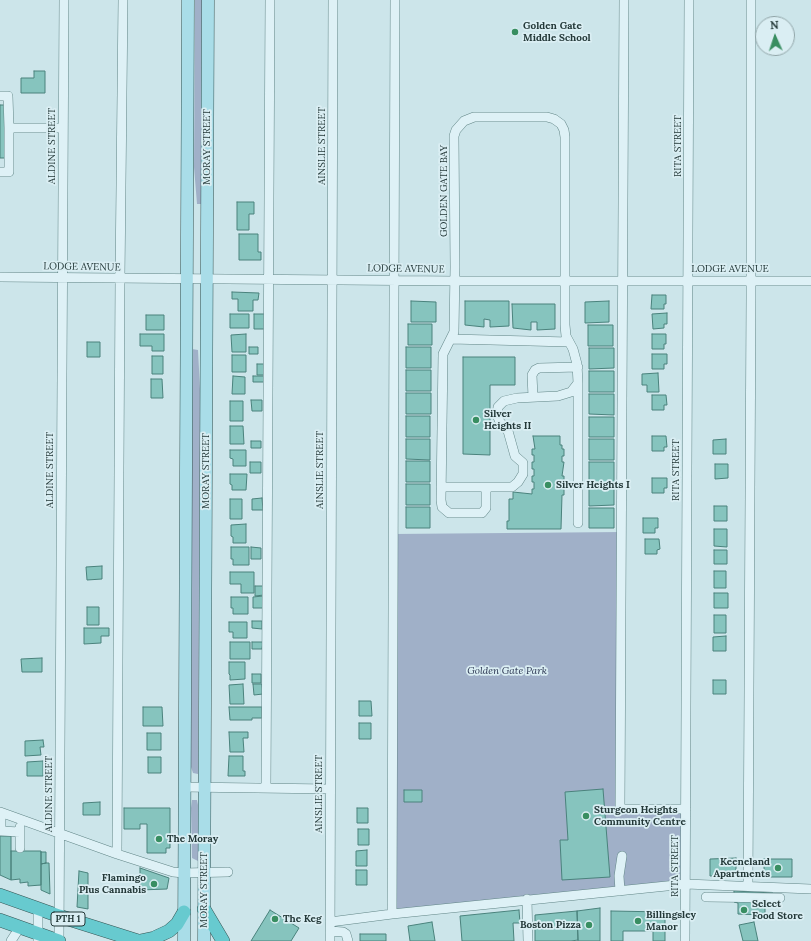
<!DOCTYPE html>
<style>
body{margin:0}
#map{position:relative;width:811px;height:941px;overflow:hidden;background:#cce5ea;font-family:Lora,serif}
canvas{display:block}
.north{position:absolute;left:755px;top:16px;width:40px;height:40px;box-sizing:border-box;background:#daeef3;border:1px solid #91a5a8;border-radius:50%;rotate:357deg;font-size:11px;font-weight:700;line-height:16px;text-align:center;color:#233838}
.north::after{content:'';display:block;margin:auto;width:14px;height:18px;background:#388e61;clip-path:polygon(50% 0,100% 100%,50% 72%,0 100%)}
</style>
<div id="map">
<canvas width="811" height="941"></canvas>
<div class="north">N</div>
</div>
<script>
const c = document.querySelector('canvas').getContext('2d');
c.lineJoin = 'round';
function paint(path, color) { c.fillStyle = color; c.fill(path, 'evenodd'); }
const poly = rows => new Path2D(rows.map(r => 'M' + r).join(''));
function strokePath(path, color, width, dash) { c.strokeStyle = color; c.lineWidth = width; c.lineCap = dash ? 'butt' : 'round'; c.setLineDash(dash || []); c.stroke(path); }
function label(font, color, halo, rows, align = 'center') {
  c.font = font + ' Lora,serif'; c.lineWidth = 3.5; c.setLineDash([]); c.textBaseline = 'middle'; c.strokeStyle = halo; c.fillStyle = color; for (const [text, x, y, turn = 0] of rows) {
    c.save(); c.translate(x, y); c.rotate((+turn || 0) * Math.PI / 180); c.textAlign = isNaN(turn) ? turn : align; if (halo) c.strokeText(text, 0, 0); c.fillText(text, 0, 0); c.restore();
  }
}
paint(poly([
 [195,0,202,0,201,204,197,204,194,167],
 [192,349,198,350,200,389,198,774,193,773,191,767],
 [622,532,620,808,686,809,686,884,392,914,393,534],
 [192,800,197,800,198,805,198,861,192,858,191,808]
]), '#a0b0c8');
const building = poly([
 [34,71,45,71,45,93,21,93,21,78,34,78,34,71],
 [0,105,6,105,7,158,0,158,0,105],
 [237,202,254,202,254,214,249,214,249,230,237,230,237,202],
 [239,234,258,234,258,252,261,252,261,260,239,260,239,234],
 [232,292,259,293,258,300,253,300,253,311,238,311,238,299,232,299,232,292],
 [652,295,666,295,666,304,664,304,664,309,651,309,652,295],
 [411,301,436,302,436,322,411,322,411,301],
 [465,301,509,301,509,326,490,327,490,320,484,319,484,327,465,325,465,301],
 [609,301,609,322,585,323,585,302,609,301],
 [512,304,555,304,555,329,537,330,537,322,531,322,531,330,513,328,512,304],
 [667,313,667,324,664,324,664,328,653,329,652,314,667,313],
 [230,314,249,314,249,328,230,328,230,314],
 [254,314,265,314,265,329,254,329,254,314],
 [146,315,164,315,164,330,146,330,146,315],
 [408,324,432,324,432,345,408,345,408,324],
 [588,325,613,325,613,346,588,346,588,325],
 [140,334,164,334,164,351,152,351,152,346,140,346,140,334],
 [246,334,246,352,232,352,231,335,246,334],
 [652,334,666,334,666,344,664,344,664,349,652,349,652,334],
 [87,342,100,342,100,357,87,357,87,342],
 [249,347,258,347,258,354,249,354,249,347],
 [406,347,431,347,431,368,406,368,406,347],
 [589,348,614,348,614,368,589,369,589,348],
 [652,354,667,354,667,364,664,364,664,369,652,369,652,354],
 [232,355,246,355,246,372,232,372,232,355],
 [152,356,163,356,163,374,152,374,152,356],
 [463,357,515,357,515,385,490,385,490,455,463,454,463,357],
 [257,364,264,364,264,375,257,375,257,364],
 [406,370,431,370,431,391,406,391,406,370],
 [589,371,614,371,614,392,589,392,589,371],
 [658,373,659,392,647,392,647,385,642,385,642,374,658,373],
 [233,376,245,377,245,394,232,394,233,376],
 [253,376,264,376,264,382,253,382,253,376],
 [151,379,162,379,163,398,151,398,151,379],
 [406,393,431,393,431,414,406,414,406,393],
 [589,394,614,394,614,415,589,414,589,394],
 [652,395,666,395,667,405,664,405,664,410,652,410,652,395],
 [251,400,262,400,262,411,252,411,251,400],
 [230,401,243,401,243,421,230,421,230,401],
 [406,416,430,416,430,437,406,437,406,416],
 [589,417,614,417,614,437,589,437,589,417],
 [230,426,243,426,244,444,230,444,230,426],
 [533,436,560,436,560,445,562,445,562,449,564,449,564,456,562,456,562,462,564,462,562,476,564,476,564,482,562,482,562,489,564,489,564,495,562,495,561,529,507,529,507,521,509,521,509,499,513,499,513,492,532,494,532,489,534,489,534,482,532,482,532,476,534,476,534,469,532,469,532,462,534,462,534,455,532,455,532,449,535,449,533,436],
 [652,436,666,436,667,447,664,447,664,451,652,451,652,436],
 [406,439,430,439,430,460,406,459,406,439],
 [589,439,614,439,614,460,589,460,589,439],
 [726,439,726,454,713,454,713,440,726,439],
 [251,441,261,441,261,448,251,448,251,441],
 [230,450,246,450,246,466,233,466,233,459,230,458,230,450],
 [406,461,430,461,430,482,406,482,406,461],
 [250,462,261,462,261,473,250,473,250,462],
 [589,462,614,462,614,483,589,483,589,462],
 [715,464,728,464,728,478,715,479,715,464],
 [230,474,247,474,246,490,232,490,232,485,230,484,230,474],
 [652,478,667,478,667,488,664,488,664,493,652,493,652,478],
 [406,484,430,484,430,505,406,505,406,484],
 [603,485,614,485,614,505,589,506,589,486,603,485],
 [262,498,263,510,252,510,252,499,262,498],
 [230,499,242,499,242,519,230,519,230,499],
 [714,506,727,506,727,521,714,521,714,506],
 [406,507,430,507,430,528,406,528,406,507],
 [589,508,614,508,614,528,589,528,589,508],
 [643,518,658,518,658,528,655,528,655,533,643,533,643,518],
 [246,524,246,543,233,543,233,537,231,536,231,525,246,524],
 [714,529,727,529,727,547,714,546,714,529],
 [645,539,659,539,660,549,657,550,657,554,645,554,645,539],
 [231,547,249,547,249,565,233,565,233,559,231,559,231,547],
 [251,547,261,548,261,559,251,559,251,547],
 [714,550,727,550,727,564,714,564,714,550],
 [102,566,102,579,87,580,86,567,102,566],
 [714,571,726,571,726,588,714,588,714,571],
 [230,572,254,572,254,593,241,593,241,584,230,584,230,572],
 [255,586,264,586,264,595,255,596,255,586],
 [714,593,728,593,728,608,714,608,714,593],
 [263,596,263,608,253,608,253,597,263,596],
 [231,597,248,597,248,614,233,614,233,608,231,608,231,597],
 [87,607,99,607,99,625,87,625,87,607],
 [714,615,726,615,726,633,714,633,714,615],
 [252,621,262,621,262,629,252,628,252,621],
 [229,622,247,622,247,638,233,638,233,632,229,632,229,622],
 [84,628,109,628,109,636,101,636,101,643,84,644,84,628],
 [726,636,726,651,713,651,713,637,726,636],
 [230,642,250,642,250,659,230,659,230,642],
 [252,642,263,642,262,649,252,649,252,642],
 [42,658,42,672,22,672,21,659,42,658],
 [229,662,245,662,245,679,230,680,230,675,229,674,229,662],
 [252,674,261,674,261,683,252,683,252,674],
 [713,680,726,680,726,694,713,694,713,680],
 [243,684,244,704,230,704,229,685,243,684],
 [253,684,262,684,263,694,254,695,253,684],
 [359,701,371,701,372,716,359,716,359,701],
 [143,707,162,707,163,726,143,726,143,707],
 [229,707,262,707,262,718,252,718,252,720,230,720,229,707],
 [359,723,371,723,371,739,359,739,359,723],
 [229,732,248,732,248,738,243,738,244,752,230,752,229,732],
 [147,733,161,733,161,750,147,750,147,733],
 [43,740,44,747,40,747,41,755,25,756,25,741,43,740],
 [229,756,243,756,243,771,245,771,245,776,228,776,229,756],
 [148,757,161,757,161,773,148,773,148,757],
 [43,761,43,776,27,776,27,762,43,761],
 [603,789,610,877,562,880,560,840,568,840,565,792,603,789],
 [404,790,422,790,422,802,404,802,404,790],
 [100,802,100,815,83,815,83,803,100,802],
 [124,808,170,808,170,848,166,848,166,853,147,853,147,824,140,824,140,829,124,829,124,808],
 [357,808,368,808,368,823,357,823,357,808],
 [358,829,369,829,369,845,358,845,358,829],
 [0,836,11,836,11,880,0,875,0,836],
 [367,850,367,866,356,866,356,851,367,850],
 [11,851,41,851,41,885,28,886,28,882,20,883,20,879,11,880,11,851],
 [41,852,46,852,46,863,41,864,41,852],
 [736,858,736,876,710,876,710,859,736,858],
 [764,859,792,859,792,877,764,877,764,859],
 [46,863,49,863,50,894,41,890,41,864,46,863],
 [140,868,169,878,167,889,140,890,140,868],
 [356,870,367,870,367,885,356,885,356,870],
 [79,871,88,873,88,909,77,907,79,871],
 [734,891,773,893,773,904,765,903,765,915,738,914,738,903,734,902,734,891],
 [600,908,600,941,578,941,577,911,600,908],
 [270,910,299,928,291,941,251,941,270,910],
 [519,910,520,923,513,923,514,941,462,941,460,916,519,910],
 [577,911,578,940,571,941,535,941,535,915,577,911],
 [611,911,665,912,665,941,653,941,653,931,623,931,623,941,611,941,611,911],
 [432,922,435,941,410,941,408,926,432,922],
 [754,922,758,941,743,941,739,925,754,922],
 [360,934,386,934,386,941,360,941,360,934]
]);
paint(building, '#86c4be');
strokePath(building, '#4a827c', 1);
const minor = poly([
 [624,0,620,809,686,809],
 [0,96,8,96,9,128],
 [474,117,547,117,554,119,561,124,564,130,565,137,565,325,566,336,573,349,577,364,578,383,571,392,558,396,517,398,504,401,498,407,497,415,500,422,508,431,515,456,523,463,523,474,518,482,512,487,489,487,486,490,486,508,482,513,449,513,442,507,441,500,443,354,454,332,455,267,454,136,456,130,464,121,474,117],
 [0,172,9,172,9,128,63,128],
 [0,277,455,281,811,281],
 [451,339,569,342],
 [533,397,532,375,535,370,539,368,578,367],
 [441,487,489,487],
 [578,523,578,383],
 [184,787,330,789],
 [266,788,270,0],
 [0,812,117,854,173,872,184,873,228,872],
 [1,813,1,831,20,832],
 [20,827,20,848],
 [117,854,120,278,123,0],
 [748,886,751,297,751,0],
 [620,891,619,876,622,856],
 [706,897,780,898],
 [527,899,528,941],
 [38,909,38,941],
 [392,914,395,0],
 [330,922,392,914,686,884,811,889],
 [330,931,343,932,346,934,348,941],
 [11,941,20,927],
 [59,941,64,0],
 [330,941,333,0],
 [685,941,689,0]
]);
const major = poly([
 [184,941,188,0],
 [204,941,208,0]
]);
const highway = poly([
 [0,895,59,916,138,941],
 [204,909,223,941],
 [0,920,59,941],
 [140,941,154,938,169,931,177,924,184,912]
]);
strokePath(minor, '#618586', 10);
strokePath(major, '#355453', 13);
strokePath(highway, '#355453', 14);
strokePath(minor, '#def1f6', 9);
strokePath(major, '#a9dde8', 12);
strokePath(highway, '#67cacf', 13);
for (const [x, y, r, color] of [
 [515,32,4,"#388e61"],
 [476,420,4,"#388e61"],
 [548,485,4,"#388e61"],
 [586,816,4,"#388e61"],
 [159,839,4,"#388e61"],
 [778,868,4,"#388e61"],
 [154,884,4,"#388e61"],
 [744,910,4,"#388e61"],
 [275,919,4,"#388e61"],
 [638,921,4,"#388e61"],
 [589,925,4,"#388e61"]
]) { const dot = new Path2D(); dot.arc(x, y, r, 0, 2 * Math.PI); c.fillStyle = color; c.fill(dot); strokePath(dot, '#daeef3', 1.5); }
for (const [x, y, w] of [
 [68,919,34]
]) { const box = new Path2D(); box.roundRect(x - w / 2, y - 7, w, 14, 3); c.fillStyle = '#daeef3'; c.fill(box); strokePath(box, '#233838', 1); }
label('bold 9px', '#233838', null, [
 ["PTH 1",68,919]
]);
label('bold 10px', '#233838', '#daeef3', [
 ["Golden Gate",523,26],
 ["Middle School",523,38],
 ["Silver",484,414],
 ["Heights II",484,426],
 ["Silver Heights I",556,485],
 ["Sturgeon Heights",594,810],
 ["Community Centre",594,822],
 ["The Moray",167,839],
 ["Keeneland",770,862,"right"],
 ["Apartments",770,874,"right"],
 ["Flamingo",146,878,"right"],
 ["Plus Cannabis",146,890,"right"],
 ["Select",752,904],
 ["Food Store",752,916],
 ["Billingsley",646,915],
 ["Manor",646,927],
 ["The Keg",283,919],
 ["Boston Pizza",581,925,"right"]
], 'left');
label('10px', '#233838', '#daeef3', [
 ["ALDINE STREET",52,146,-90],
 ["AINSLIE STREET",322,146,-90],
 ["RITA STREET",678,146,-90],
 ["MORAY STREET",207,147,-90],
 ["GOLDEN GATE BAY",444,191,-90],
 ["LODGE AVENUE",82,267,1],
 ["LODGE AVENUE",406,269,1],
 ["LODGE AVENUE",730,269],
 ["ALDINE STREET",50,470,-90],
 ["AINSLIE STREET",320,470,-90],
 ["RITA STREET",676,470,-90],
 ["MORAY STREET",206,471,-90],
 ["ALDINE STREET",49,794,-90],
 ["AINSLIE STREET",319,794,-90],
 ["RITA STREET",675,866,-90],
 ["MORAY STREET",204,890,-90]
]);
label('italic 10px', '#2c3652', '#daeef3', [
 ["Golden Gate Park",507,671]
]);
</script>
